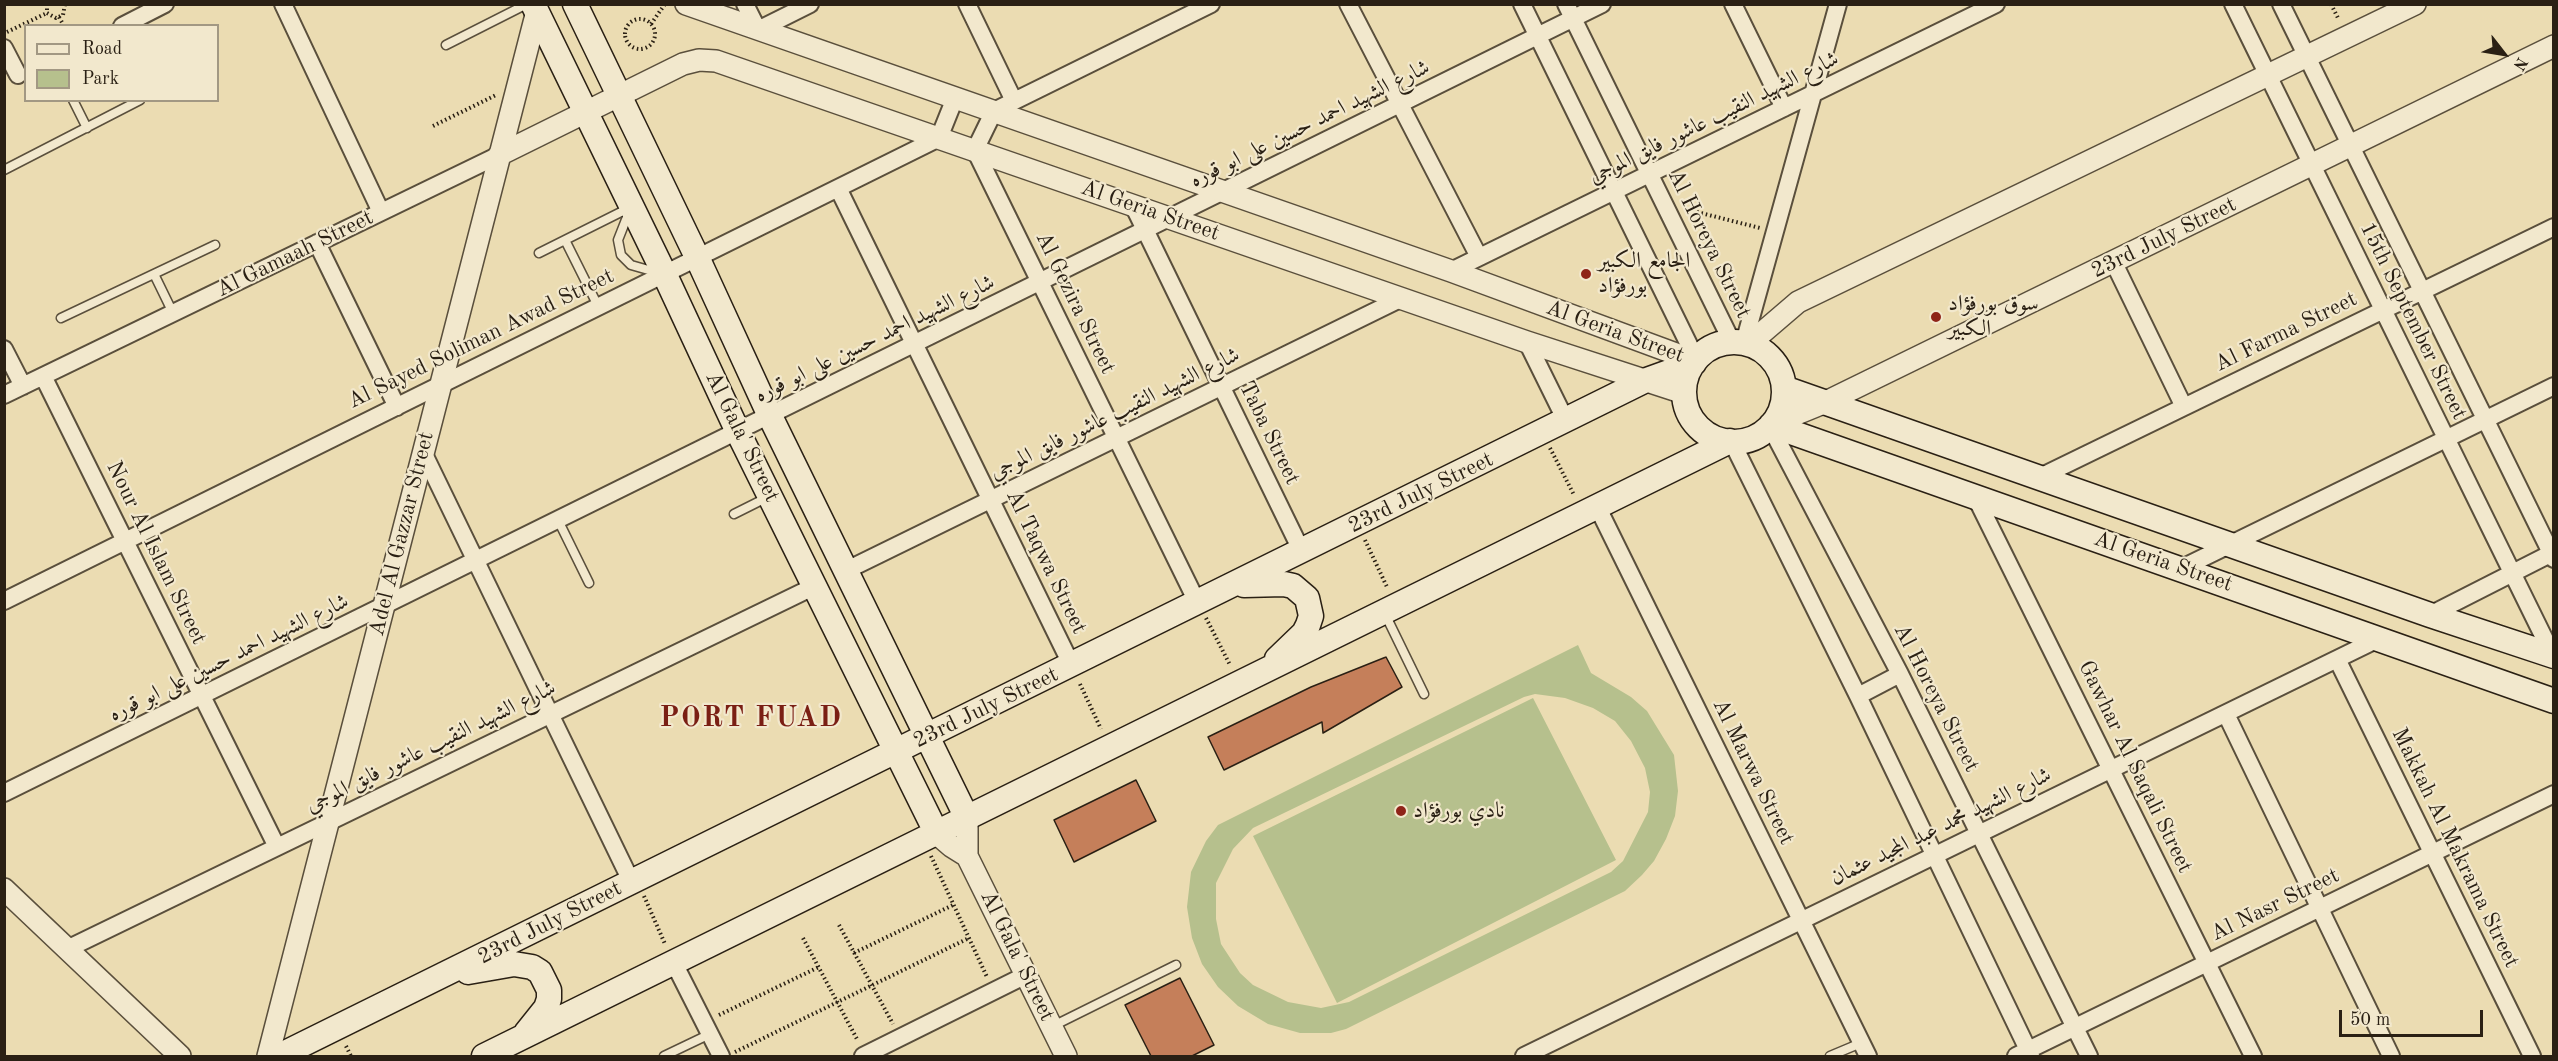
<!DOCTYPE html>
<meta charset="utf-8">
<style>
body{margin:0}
#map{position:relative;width:2558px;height:1061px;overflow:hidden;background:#ebdcb2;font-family:"Old Standard TT",serif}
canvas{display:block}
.frame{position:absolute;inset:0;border:6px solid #2a2014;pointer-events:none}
.legend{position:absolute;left:24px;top:24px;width:195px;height:78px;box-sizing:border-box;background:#f2e8cd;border:2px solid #a29883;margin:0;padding:8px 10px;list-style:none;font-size:18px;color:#2a2014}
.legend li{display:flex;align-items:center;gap:12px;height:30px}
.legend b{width:30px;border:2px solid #a29883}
.north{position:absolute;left:2474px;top:24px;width:60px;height:60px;-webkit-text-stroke:4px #f2e8cd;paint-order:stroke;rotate:121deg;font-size:16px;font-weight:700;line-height:24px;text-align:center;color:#2a2014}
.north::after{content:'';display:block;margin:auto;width:21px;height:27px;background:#2a2014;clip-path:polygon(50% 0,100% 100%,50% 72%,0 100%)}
.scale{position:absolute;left:2339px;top:1010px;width:144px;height:27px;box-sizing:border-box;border:3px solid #2a2014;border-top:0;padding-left:8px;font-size:18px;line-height:21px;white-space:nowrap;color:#2a2014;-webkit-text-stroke:4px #f2e8cd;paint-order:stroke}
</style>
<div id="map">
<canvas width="2558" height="1061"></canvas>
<div class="frame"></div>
<ul class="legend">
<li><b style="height:8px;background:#f2e8cd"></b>Road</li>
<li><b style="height:16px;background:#b6c08d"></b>Park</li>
</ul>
<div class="north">N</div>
<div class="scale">50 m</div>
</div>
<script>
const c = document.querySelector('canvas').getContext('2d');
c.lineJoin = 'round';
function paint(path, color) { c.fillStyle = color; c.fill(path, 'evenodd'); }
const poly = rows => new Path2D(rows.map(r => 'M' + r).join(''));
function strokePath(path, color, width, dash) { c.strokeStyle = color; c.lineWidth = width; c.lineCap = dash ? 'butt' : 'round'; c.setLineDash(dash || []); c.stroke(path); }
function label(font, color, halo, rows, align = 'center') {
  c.font = font + ' "Old Standard TT",Amiri,serif'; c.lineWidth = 4.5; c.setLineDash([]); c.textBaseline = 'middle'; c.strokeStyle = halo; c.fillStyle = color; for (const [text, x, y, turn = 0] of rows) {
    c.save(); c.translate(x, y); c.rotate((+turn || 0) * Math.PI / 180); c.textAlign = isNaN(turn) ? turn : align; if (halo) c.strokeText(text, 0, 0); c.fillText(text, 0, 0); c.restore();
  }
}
paint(poly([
 [1578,645,1591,673,1631,697,1647,711,1674,755,1678,791,1675,816,1666,839,1654,861,1642,875,1625,891,1346,1029,1331,1033,1300,1033,1268,1024,1238,1006,1218,987,1202,964,1192,938,1187,907,1191,872,1206,841,1218,825],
 [1535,694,1565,698,1593,708,1615,721,1631,741,1645,768,1650,792,1648,812,1623,861,1611,872,1349,1002,1321,1008,1288,1002,1253,985,1240,973,1221,944,1216,919,1216,883,1233,849,1253,828,1524,697],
 [1533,698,1616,860,1337,1003,1253,836]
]), '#b6c08d');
const building = poly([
 [1386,657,1402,687,1323,733,1322,722,1224,770,1208,737,1311,687,1386,657],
 [1136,780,1156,821,1074,862,1054,820,1136,780],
 [1180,978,1214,1045,1192,1056,1151,1056,1125,1005,1180,978]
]);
paint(building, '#c57f5a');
strokePath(building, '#2a2014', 1.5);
const service = poly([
 [446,45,527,4],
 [73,100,87,128],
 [4,170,140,100],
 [629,212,618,240,621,255,631,265,659,273],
 [565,240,598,306],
 [539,253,629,208],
 [154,274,173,313],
 [61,318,215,245],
 [734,514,768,497],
 [558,520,589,583],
 [1385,614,1424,694],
 [1053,1026,1176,965],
 [664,1056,710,1034],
 [1830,1056,1861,1043]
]);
const minor = poly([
 [283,4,381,212],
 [745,4,758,30,810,4],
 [967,4,1014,101],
 [1348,4,1479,257],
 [1522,4,1696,359],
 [1566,4,1732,342],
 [1733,4,1784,108],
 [2233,4,2554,658],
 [2281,4,2554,559],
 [122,26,165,4],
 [4,48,18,75],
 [838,188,1072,666],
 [1133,205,1302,552],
 [317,243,397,407],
 [2114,263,2184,407],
 [1451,271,1996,4],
 [1527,342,1566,421],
 [1744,343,1838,4],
 [4,349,23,386],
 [43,376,277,847],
 [4,395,499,155],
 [1770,426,1900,674,2089,1056],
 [1732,442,1858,696,2031,1056],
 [423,452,631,881],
 [2038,478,2554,227],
 [1976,498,2253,1056],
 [1598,508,1868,1056],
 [2182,568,2554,386],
 [847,570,1402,298],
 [4,601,939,138,955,98],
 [1198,604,975,150,994,111,1211,4],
 [2430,615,2554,552],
 [2337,659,2532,1056],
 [1858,696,1900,674],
 [2226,714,2391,1056],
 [4,793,1602,4],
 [67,949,815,586],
 [674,963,721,1056],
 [863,1056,1026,975],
 [1524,1056,2378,639],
 [2016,1056,2554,794]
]);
const tertiary = poly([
 [686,4,1451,271,1695,361],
 [499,155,683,64,699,60,716,61,1527,342,1684,393],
 [1749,344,1798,302,2415,4],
 [1772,424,1826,402,2554,46],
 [967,818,967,856,1066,1056],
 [937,834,951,846,967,856],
 [4,889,180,1056],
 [268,1056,537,11]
]);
const secondary = poly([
 [533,4,664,273,738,432,937,834],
 [575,4,697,257,770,416,967,818],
 '1684 392a50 50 0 1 1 100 0a50 50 0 1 1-100 0Z',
 [1784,388,2430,615,2554,656],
 [1771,425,2554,701],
 [1244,585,1284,584,1293,586,1307,598,1311,616,1308,625,1304,633,1277,659],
 [468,972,514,964,532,967,540,972,549,990,549,999,546,1008,526,1033],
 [279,1056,1644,381,1694,363],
 [484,1056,1730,441]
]);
strokePath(service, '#5a4f3c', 11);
strokePath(minor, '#5a4f3c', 20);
strokePath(tertiary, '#5a4f3c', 24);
strokePath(secondary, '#2a2014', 27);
strokePath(poly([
 [47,4,47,13,56,18,63,15,65,4],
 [2331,4,2339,20],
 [59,17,64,26],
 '625 34a15 15 0 1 1 30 0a15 15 0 1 1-30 0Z',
 [651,24,665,4],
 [7,32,47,13],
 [433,126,496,95],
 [1697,212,1760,228],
 [1550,448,1574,495],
 [1365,540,1387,587],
 [1206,618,1230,665],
 [1080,684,1101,729],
 [931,856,987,977],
 [644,896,665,944],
 [839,925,893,1024],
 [803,938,858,1041],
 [854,953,953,905],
 [719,1015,819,967],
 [346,1046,351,1056],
 [735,1052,969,938]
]), '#2a2014', 4, [1.5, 3]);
strokePath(service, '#f2e8cd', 8);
strokePath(minor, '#f2e8cd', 16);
strokePath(tertiary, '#f2e8cd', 21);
strokePath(secondary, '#f2e8cd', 24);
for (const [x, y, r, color] of [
 [1586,274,6,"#8f2418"],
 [1936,317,6,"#8f2418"],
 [1401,811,6,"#8f2418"]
]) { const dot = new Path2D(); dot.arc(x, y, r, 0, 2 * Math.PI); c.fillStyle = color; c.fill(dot); strokePath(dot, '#f2e8cd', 2); }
label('22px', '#2a2014', '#f2e8cd', [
 ["شارع الشهيد النقيب عاشور فايق الموجي",1714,118,-26],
 ["شارع الشهيد احمد حسين على ابو قوره",1310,124,-26],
 ["Al Geria Street",1150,211,19],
 ["23rd July Street",2164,238,-26],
 ["Al Horeya Street",1709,244,64],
 ["Al Gamaah Street",295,254,-26],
 ["Al Gezira Street",1075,303,64],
 ["15th September Street",2413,321,64],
 ["Al Geria Street",1615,332,20],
 ["Al Farma Street",2286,332,-26],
 ["Al Sayed Soliman Awad Street",481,339,-26],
 ["شارع الشهيد احمد حسين على ابو قوره",875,339,-26],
 ["شارع الشهيد النقيب عاشور فايق الموجي",1115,414,-26],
 ["Taba Street",1269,433,64],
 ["Al Gala' Street",742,437,64],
 ["23rd July Street",1421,493,-26],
 ["Adel Al Gazzar Street",402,534,-76],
 ["Nour Al Islam Street",156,553,64],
 ["Al Taqwa Street",1046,562,64],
 ["Al Geria Street",2163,562,19],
 ["شارع الشهيد احمد حسين على ابو قوره",229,658,-26],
 ["Al Horeya Street",1936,698,63],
 ["23rd July Street",986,708,-26],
 ["شارع الشهيد النقيب عاشور فايق الموجي",431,747,-26],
 ["Gawhar Al Saqali Street",2135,767,64],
 ["Al Marwa Street",1753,772,64],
 ["شارع الشهيد محمد عبد المجيد عثمان",1941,827,-26],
 ["Makkah Al Makrama Street",2455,848,64],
 ["Al Nasr Street",2275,905,-26],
 ["23rd July Street",550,923,-27],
 ["Al Gala' Street",1017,956,64]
]);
label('22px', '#2a2014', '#f2e8cd', [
 ["الجامع الكبير",1598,261],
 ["بورفؤاد",1598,286],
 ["سوق بورفؤاد",1948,304],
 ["الكبير",1948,329],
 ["نادي بورفؤاد",1413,811]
], 'left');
c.letterSpacing = '1.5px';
label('bold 28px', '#7a1f14', '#f2e8cd', [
 ["PORT FUAD",751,719]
]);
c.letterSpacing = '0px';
</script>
